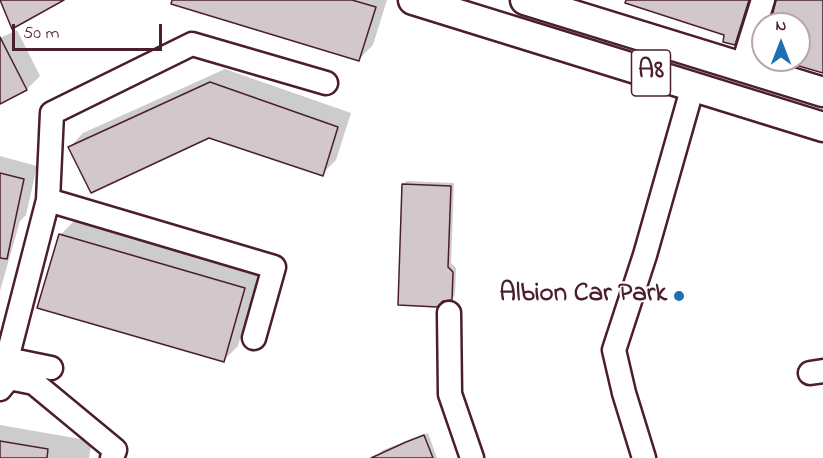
<!DOCTYPE html>
<style>
body{margin:0}
#map{position:relative;width:823px;height:458px;overflow:hidden;background:#fff;font-family:"Indie Flower",sans-serif}
canvas{display:block}
.north{position:absolute;left:751px;top:12px;width:60px;height:60px;box-sizing:border-box;background:#fff;border:2px solid #b7a5aa;border-radius:50%;rotate:0deg;font-size:16px;font-weight:700;line-height:24px;text-align:center;color:#4a1f2b}
.north::after{content:'';display:block;margin:auto;width:21px;height:27px;background:#1f6fb2;clip-path:polygon(50% 0,100% 100%,50% 72%,0 100%)}
.scale{position:absolute;left:12px;top:24px;width:150px;height:27px;box-sizing:border-box;border:3px solid #4a1f2b;border-top:0;padding-left:8px;font-size:18px;line-height:21px;white-space:nowrap;color:#4a1f2b;-webkit-text-stroke:4px #fff;paint-order:stroke}
</style>
<div id="map">
<canvas width="823" height="458"></canvas>
<div class="north">N</div>
<div class="scale">50 m</div>
</div>
<script>
const c = document.querySelector('canvas').getContext('2d');
c.lineJoin = 'round';
function paint(path, color) { c.fillStyle = color; c.fill(path, 'evenodd'); }
const poly = rows => new Path2D(rows.map(r => 'M' + r).join(''));
function strokePath(path, color, width, dash) { c.strokeStyle = color; c.lineWidth = width; c.lineCap = dash ? 'butt' : 'round'; c.setLineDash(dash || []); c.stroke(path); }
function label(font, color, halo, rows, align = 'center') {
  c.font = font + ' "Indie Flower",sans-serif'; c.lineWidth = 4.5; c.setLineDash([]); c.textBaseline = 'middle'; c.strokeStyle = halo; c.fillStyle = color; for (const [text, x, y, turn = 0] of rows) {
    c.save(); c.translate(x, y); c.rotate((+turn || 0) * Math.PI / 180); c.textAlign = isNaN(turn) ? turn : align; if (halo) c.strokeText(text, 0, 0); c.fillText(text, 0, 0); c.restore();
  }
}
paint(poly([
 [175,0,387,0,373,45,359,59],
 [651,0,756,0,747,26,736,37],
 [777,0,823,0,823,71,787,60,799,60,799,24,770,24],
 [17,30,40,76,27,89,0,103,0,38],
 [225,69,351,113,336,160,322,174,209,136,70,147,83,133],
 [0,156,37,166,26,215,20,221,0,291],
 [407,181,454,183,451,263,456,268,455,295,452,299,403,184],
 [74,221,258,274,238,346,224,360,60,235],
 [0,425,92,441,89,458,0,458],
 [428,433,437,458,381,458,380,453,383,450]
]), '#0003');
const building = poly([
 [0,0,64,0,12,29,0,0],
 [172,0,352,0,376,7,359,61,171,4,172,0],
 [626,0,749,0,735,45,723,42,724,35,625,3,626,0],
 [776,0,823,0,823,73,799,66,799,24,770,24,776,0],
 [0,37,27,90,0,104,0,37],
 [210,82,338,127,323,176,209,138,91,193,68,147,210,82],
 [0,173,24,179,7,259,0,258,0,173],
 [402,184,451,186,448,267,453,272,452,300,443,301,437,307,398,305,402,184],
 [59,234,245,288,224,362,37,308,59,234],
 [424,435,433,458,371,458,406,442,424,435],
 [0,441,48,449,47,458,0,458,0,441]
]);
paint(building, '#d2c7cb');
strokePath(building, '#4a1f2b', 1.5);
const minor = poly([
 [742,67,763,0],
 [48,200,274,267,254,338],
 [449,313,450,394,472,458],
 [7,359,51,368],
 [0,373,9,378,34,383,115,450,112,458],
 [810,373,823,371],
 [0,389,9,378,7,359,48,200,52,113,192,44,326,83],
 [644,458,624,393,614,350,645,255,693,86]
]);
const major = poly([
 [413,0,823,127],
 [525,0,823,92]
]);
strokePath(minor, '#4a1f2b', 27);
strokePath(major, '#4a1f2b', 33);
strokePath(minor, '#fff', 22);
strokePath(major, '#fff', 28);
for (const [x, y, r, color] of [
 [679,296,6,"#1f6fb2"]
]) { const dot = new Path2D(); dot.arc(x, y, r, 0, 2 * Math.PI); c.fillStyle = color; c.fill(dot); strokePath(dot, '#fff', 2); }
for (const [x, y, w] of [
 [651,73,39]
]) { const box = new Path2D(); box.roundRect(x - w / 2, y - 23, w, 46, 4.5); c.fillStyle = '#fff'; c.fill(box); strokePath(box, '#4a1f2b', 1.5); }
label('bold 26px', '#4a1f2b', null, [
 ["A8",651,73]
]);
label('bold 27px', '#4a1f2b', '#fff', [
 ["Albion Car Park",667,296]
], 'right');
</script>
